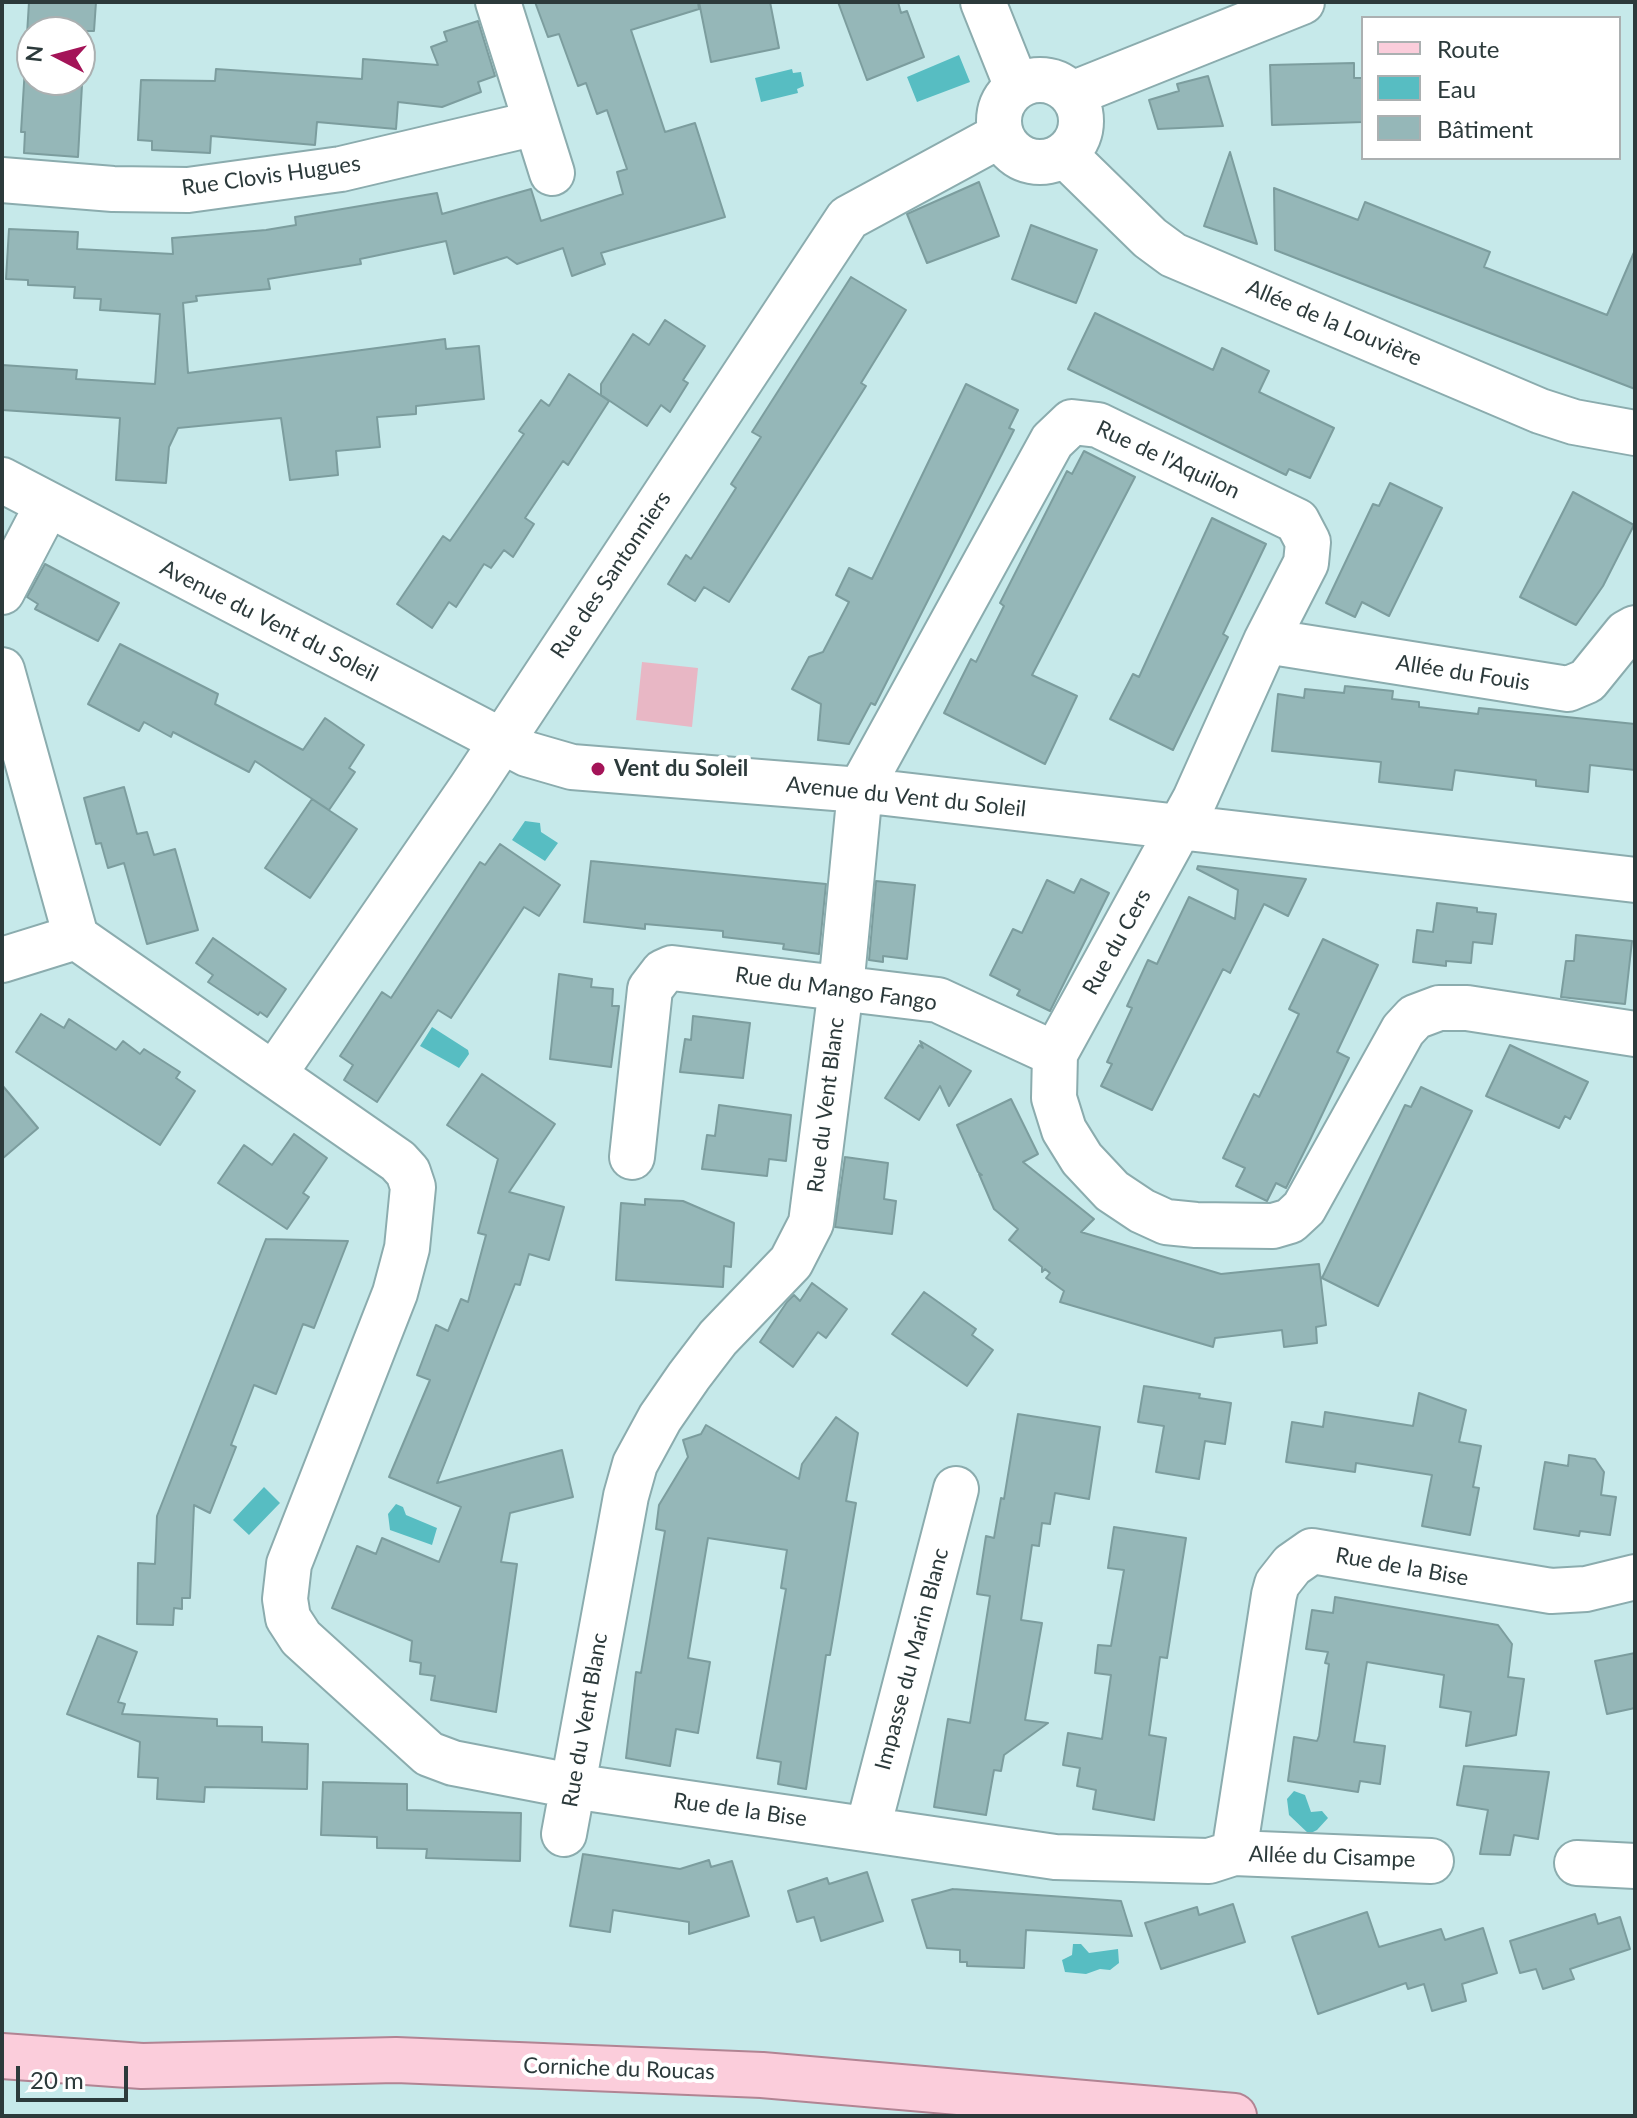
<!DOCTYPE html>
<meta charset="utf-8">
<style>
body{margin:0}
#map{position:relative;width:1637px;height:2118px;overflow:hidden;background:#c6e9ea;font-family:Lato,sans-serif}
canvas{display:block}
.frame{position:absolute;inset:0;border:4px solid #2c3a3b;pointer-events:none}
.legend{position:absolute;left:1361px;top:16px;width:260px;height:144px;box-sizing:border-box;background:#fff;border:2px solid #abb0b1;margin:0;padding:10px 14px;list-style:none;font-size:24px;color:#2c3a3b}
.legend li{display:flex;align-items:center;gap:16px;height:40px}
.legend b{width:40px;border:2px solid #abb0b1}
.north{position:absolute;left:16px;top:16px;width:80px;height:80px;box-sizing:border-box;background:#fff;border:2px solid #abb0b1;border-radius:50%;rotate:276deg;font-size:22px;font-weight:700;line-height:32px;text-align:center;color:#2c3a3b}
.north::after{content:'';display:block;margin:auto;width:28px;height:36px;background:#a41458;clip-path:polygon(50% 0,100% 100%,50% 72%,0 100%)}
.scale{position:absolute;left:16px;top:2066px;width:112px;height:36px;box-sizing:border-box;border:4px solid #2c3a3b;border-top:0;padding-left:10px;font-size:24px;line-height:28px;white-space:nowrap;color:#2c3a3b;-webkit-text-stroke:6px #fff;paint-order:stroke}
</style>
<div id="map">
<canvas width="1637" height="2118"></canvas>
<div class="frame"></div>
<ul class="legend">
<li><b style="height:10px;background:#fbcddb"></b>Route</li>
<li><b style="height:22px;background:#57bdc2"></b>Eau</li>
<li><b style="height:22px;background:#95b7b8"></b>Bâtiment</li>
</ul>
<div class="north">N</div>
<div class="scale">20 m</div>
</div>
<script>
const c = document.querySelector('canvas').getContext('2d');
c.lineJoin = 'round';
function paint(path, color) { c.fillStyle = color; c.fill(path, 'evenodd'); }
const poly = rows => new Path2D(rows.map(r => 'M' + r).join(''));
function strokePath(path, color, width, dash) { c.strokeStyle = color; c.lineWidth = width; c.lineCap = dash ? 'butt' : 'round'; c.setLineDash(dash || []); c.stroke(path); }
function label(font, color, halo, rows, align = 'center') {
  c.font = font + ' Lato,sans-serif'; c.lineWidth = 8; c.setLineDash([]); c.textBaseline = 'middle'; c.strokeStyle = halo; c.fillStyle = color; for (const [text, x, y, turn = 0] of rows) {
    c.save(); c.translate(x, y); c.rotate((+turn || 0) * Math.PI / 180); c.textAlign = isNaN(turn) ? turn : align; if (halo) c.strokeText(text, 0, 0); c.fillText(text, 0, 0); c.restore();
  }
}
paint(poly([
 [642,662,698,668,692,727,636,720]
]), '#e8b7c5');
paint(poly([
 [959,55,970,82,917,102,907,77],
 [792,69,793,73,801,72,804,86,797,89,798,93,761,102,755,78],
 [525,821,540,823,541,832,558,843,545,861,512,840],
 [432,1027,468,1050,469,1054,459,1068,420,1046],
 [264,1487,280,1503,249,1535,233,1520],
 [396,1504,403,1507,406,1515,437,1528,432,1545,390,1530,388,1514],
 [1294,1791,1305,1795,1311,1812,1322,1811,1328,1818,1317,1830,1309,1834,1289,1815,1287,1799],
 [1073,1944,1081,1944,1089,1953,1118,1949,1119,1963,1110,1970,1100,1969,1086,1974,1065,1972,1062,1960,1072,1955]
]), '#57bdc2');
const building = poly([
 [29,2,96,2,94,31,85,31,78,157,24,153,25,132,21,132,29,2],
 [32,32,80,32,80,80,32,80,32,32],
 [535,2,698,2,699,9,631,30,665,132,695,123,725,217,601,253,605,264,572,276,563,248,517,264,507,257,454,274,446,241,360,259,361,264,268,279,270,289,196,296,197,301,183,303,188,373,445,339,446,349,479,346,484,399,416,406,416,414,377,417,380,447,336,451,338,475,290,480,281,418,178,428,169,447,166,483,116,480,120,418,2,410,2,365,77,370,76,379,155,384,160,314,100,310,101,299,74,298,75,287,28,285,28,280,6,279,9,229,78,232,77,249,173,254,172,238,266,230,296,225,295,217,437,193,442,214,531,189,541,221,623,194,617,172,627,169,607,110,597,114,586,83,578,86,559,34,548,37,535,2],
 [699,2,770,2,779,48,711,62,699,2],
 [838,2,898,2,901,13,907,11,924,57,867,80,838,2],
 [478,21,495,76,478,82,481,92,442,107,398,102,396,129,317,122,315,145,211,136,210,153,152,150,152,141,138,140,141,80,215,81,216,69,362,79,363,59,438,65,431,47,447,41,444,32,478,21],
 [1354,63,1354,78,1363,78,1363,122,1272,125,1270,65,1354,63],
 [1208,76,1223,126,1158,129,1149,100,1179,91,1177,84,1208,76],
 [1230,152,1257,244,1204,226,1230,152],
 [979,182,999,236,927,263,907,214,979,182],
 [1274,188,1358,220,1365,202,1490,252,1484,267,1607,315,1635,250,1635,389,1275,250,1274,188],
 [1031,225,1097,250,1076,303,1012,279,1031,225],
 [851,277,906,310,861,383,866,386,729,602,704,587,695,601,668,584,686,555,691,559,736,488,731,484,761,437,752,432,851,277],
 [1095,313,1213,370,1222,348,1269,371,1259,392,1334,428,1310,478,1289,469,1286,475,1068,369,1095,313],
 [665,320,705,346,683,380,688,383,670,412,661,405,647,426,601,395,601,384,633,334,649,345,665,320],
 [569,374,609,401,568,465,563,461,525,518,534,524,513,557,504,550,491,568,484,564,456,607,449,602,432,628,397,604,443,536,450,541,524,434,519,431,541,400,549,406,569,374],
 [966,384,1018,410,1009,428,1014,430,875,705,871,703,849,744,818,740,821,704,792,689,809,657,823,652,849,602,836,595,849,568,872,579,966,384],
 [1084,451,1135,477,1032,675,1077,696,1045,764,944,713,971,659,976,662,1004,606,1000,603,1067,471,1072,474,1084,451],
 [1390,483,1442,508,1389,616,1362,602,1355,617,1326,603,1373,504,1379,506,1390,483],
 [1573,492,1634,525,1603,586,1576,625,1520,597,1573,492],
 [1212,518,1266,544,1223,634,1228,637,1173,750,1110,719,1133,674,1139,677,1212,518],
 [45,564,119,603,98,641,35,609,38,604,27,597,45,564],
 [120,644,218,694,215,704,303,750,325,718,364,745,349,768,355,772,329,810,255,761,249,772,173,732,171,737,144,722,139,731,88,704,120,644],
 [1345,686,1393,691,1392,699,1419,702,1419,707,1478,714,1479,708,1635,724,1635,770,1590,765,1588,792,1536,786,1536,780,1455,770,1452,790,1379,782,1381,762,1272,751,1278,694,1304,698,1305,689,1344,693,1345,686],
 [124,787,137,834,147,832,154,855,175,849,198,930,147,944,124,863,108,868,101,843,96,844,84,798,124,787],
 [312,799,357,829,310,898,265,868,312,799],
 [500,844,560,885,539,916,524,907,451,1018,438,1010,377,1102,344,1080,353,1065,340,1056,382,992,391,998,480,862,485,865,500,844],
 [591,861,826,884,819,954,783,949,784,944,723,937,723,931,645,924,645,929,584,922,591,861],
 [1198,866,1306,879,1288,916,1264,904,1230,973,1223,969,1152,1110,1101,1086,1112,1064,1107,1062,1132,1008,1127,1006,1148,960,1157,964,1189,897,1235,919,1238,890,1197,869,1198,866],
 [1081,879,1109,893,1050,1011,1017,995,1020,990,990,975,1013,929,1022,933,1047,880,1074,893,1081,879],
 [876,881,915,885,907,959,883,956,883,962,869,960,876,881],
 [1437,903,1477,908,1477,912,1496,914,1492,944,1473,942,1471,963,1446,961,1446,966,1413,962,1417,930,1433,932,1437,903],
 [1576,935,1632,941,1625,1004,1561,997,1566,961,1574,961,1576,935],
 [213,938,286,989,267,1017,260,1012,258,1015,208,982,213,975,196,963,213,938],
 [1323,939,1378,965,1337,1052,1349,1058,1309,1142,1286,1188,1276,1183,1267,1201,1236,1186,1245,1168,1223,1158,1254,1094,1259,1097,1299,1014,1289,1009,1323,939],
 [559,974,592,979,591,987,613,989,612,1006,619,1006,611,1067,550,1059,559,974],
 [41,1014,64,1028,69,1019,116,1050,123,1041,140,1054,144,1049,180,1072,176,1078,195,1091,160,1145,16,1052,41,1014],
 [693,1016,750,1023,743,1078,680,1072,685,1039,691,1040,693,1016],
 [920,1041,971,1071,949,1106,940,1086,919,1120,885,1098,919,1045,923,1048,920,1041],
 [1510,1045,1588,1082,1570,1119,1565,1116,1559,1128,1486,1096,1510,1045],
 [482,1074,555,1124,509,1192,564,1207,549,1260,529,1254,520,1285,515,1284,437,1483,562,1450,573,1497,510,1513,501,1562,517,1564,496,1712,431,1700,435,1676,420,1674,421,1663,410,1661,412,1641,332,1608,357,1546,376,1554,382,1538,439,1562,461,1507,389,1477,430,1380,417,1375,436,1325,448,1331,461,1299,468,1302,486,1235,478,1233,498,1159,447,1125,482,1074],
 [2,1085,38,1128,2,1159,2,1085],
 [1421,1087,1472,1111,1378,1306,1322,1278,1405,1105,1411,1107,1421,1087],
 [1011,1099,1038,1154,1023,1162,1094,1219,1081,1232,1221,1274,1319,1264,1326,1325,1316,1327,1317,1343,1284,1347,1282,1330,1215,1338,1213,1347,1060,1302,1064,1291,1046,1278,1050,1273,1045,1269,1042,1272,1042,1267,1009,1240,1018,1229,994,1209,979,1174,982,1175,978,1172,957,1125,1011,1099],
 [719,1105,791,1115,786,1161,769,1159,767,1176,702,1169,707,1135,715,1136,719,1105],
 [294,1134,327,1158,303,1193,309,1197,287,1229,218,1183,244,1145,272,1165,294,1134],
 [845,1157,888,1163,884,1199,896,1201,892,1234,835,1227,845,1157],
 [645,1199,683,1201,734,1223,731,1267,724,1266,723,1287,616,1280,621,1203,645,1205,645,1199],
 [266,1239,348,1241,314,1328,303,1324,276,1394,254,1385,231,1445,236,1447,210,1513,194,1505,190,1598,182,1598,182,1609,174,1608,173,1625,137,1624,138,1563,155,1564,157,1516,266,1239],
 [812,1283,847,1309,826,1338,818,1332,793,1367,760,1342,787,1302,794,1295,800,1301,812,1283],
 [924,1292,976,1329,972,1335,993,1350,967,1386,892,1334,924,1292],
 [1144,1386,1200,1394,1199,1398,1231,1403,1225,1444,1205,1441,1199,1479,1156,1472,1164,1426,1138,1422,1144,1386],
 [1419,1393,1466,1410,1459,1442,1481,1446,1473,1487,1479,1488,1470,1535,1422,1526,1432,1475,1356,1463,1355,1472,1286,1462,1292,1422,1323,1427,1325,1412,1413,1426,1419,1393],
 [1018,1414,1100,1427,1089,1499,1055,1493,1050,1524,1042,1523,1039,1546,1032,1545,1021,1620,1042,1623,1025,1720,1048,1723,1004,1755,1001,1771,994,1770,986,1815,934,1807,948,1719,970,1723,990,1596,977,1594,986,1536,994,1538,1001,1498,1004,1499,1018,1414],
 [836,1417,858,1433,846,1501,856,1503,830,1655,826,1655,806,1789,778,1784,781,1762,757,1758,786,1589,781,1588,787,1550,708,1538,688,1658,710,1662,698,1733,676,1729,670,1766,626,1758,636,1672,641,1673,665,1531,656,1529,659,1505,688,1457,683,1440,701,1434,706,1425,799,1479,802,1464,836,1417],
 [1569,1455,1595,1459,1604,1472,1601,1495,1616,1497,1610,1535,1580,1531,1579,1536,1534,1529,1545,1462,1568,1466,1569,1455],
 [1114,1527,1186,1538,1167,1658,1160,1657,1149,1735,1166,1738,1154,1820,1093,1809,1096,1790,1077,1786,1080,1768,1063,1765,1068,1733,1102,1739,1111,1675,1095,1673,1098,1645,1111,1646,1124,1570,1108,1568,1114,1527],
 [1335,1597,1498,1625,1512,1644,1508,1677,1524,1679,1516,1735,1466,1746,1471,1712,1440,1707,1444,1675,1367,1662,1354,1742,1385,1746,1380,1784,1360,1781,1358,1792,1288,1781,1294,1737,1317,1741,1319,1736,1329,1664,1325,1663,1328,1652,1306,1649,1312,1610,1333,1613,1335,1597],
 [98,1636,137,1652,118,1702,125,1704,122,1714,217,1719,217,1726,262,1727,262,1742,308,1744,307,1789,205,1787,204,1802,157,1799,158,1778,138,1777,140,1742,67,1714,98,1636],
 [1635,1653,1635,1708,1607,1714,1595,1661,1635,1653],
 [1464,1766,1549,1772,1538,1839,1514,1835,1510,1855,1480,1854,1488,1810,1457,1805,1464,1766],
 [323,1782,407,1784,407,1810,521,1813,520,1861,426,1858,427,1849,377,1848,377,1837,321,1835,323,1782],
 [583,1854,680,1869,709,1860,711,1867,732,1861,749,1916,689,1934,689,1922,613,1910,610,1932,570,1926,583,1854],
 [867,1872,883,1921,821,1941,814,1917,797,1922,788,1891,827,1878,829,1884,867,1872],
 [953,1889,1121,1901,1132,1936,1026,1930,1024,1968,967,1966,967,1962,960,1962,960,1950,927,1948,912,1900,953,1889],
 [1233,1904,1245,1942,1161,1969,1145,1923,1197,1907,1199,1915,1233,1904],
 [1367,1912,1379,1947,1441,1929,1445,1940,1483,1928,1497,1973,1462,1984,1466,2001,1432,2011,1424,1984,1408,1989,1406,1983,1318,2014,1292,1937,1367,1912],
 [1595,1914,1598,1924,1620,1917,1630,1949,1570,1969,1574,1979,1543,1989,1536,1969,1520,1973,1510,1941,1595,1914]
]);
paint(building, '#95b7b8');
strokePath(building, '#7c9d9e', 2);
const minor = poly([
 [498,2,552,173],
 [983,2,1017,87],
 '999 121a41 41 0 1 1 82 0a41 41 0 1 1-82 0Z',
 [1072,94,1302,2],
 [1065,155,1150,238,1173,255,1540,411,1574,422,1635,433],
 [2,180,113,189,188,190,341,169,536,123],
 [2,480,527,754,572,767,860,790,1635,880],
 [2,592,48,504],
 [1266,641,1568,689,1587,681,1626,633,1635,628],
 [2,670,76,937,398,1161,408,1172,413,1187,407,1248,395,1293,289,1564,285,1599,288,1618,301,1638,429,1754,453,1763,572,1786,1055,1857,1209,1861,1234,1853,1274,1595,1277,1584,1292,1565,1312,1551,1551,1591,1586,1589,1635,1577],
 [2,960,76,937],
 [274,1074,471,788,848,218,1001,135],
 [632,1157,650,989,663,972,672,968,938,1000,1055,1054,1054,1098,1064,1130,1082,1159,1112,1191,1142,1211,1166,1222,1196,1225,1273,1226,1290,1221,1304,1208,1403,1030,1415,1017,1439,1008,1467,1008,1635,1034],
 [868,1828,956,1489],
 [564,1834,626,1496,635,1464,660,1418,689,1376,718,1338,791,1262,811,1223,841,988,860,790,1052,441,1072,422,1098,425,1297,521,1308,542,1306,563,1266,641,1195,799,1055,1054],
 [1234,1853,1431,1861],
 [1577,1863,1635,1866]
]);
const major = poly([
 [2,2056,142,2066,396,2060,762,2075,1234,2116]
]);
strokePath(minor, '#8bacae', 48);
strokePath(major, '#b18493', 48);
strokePath(minor, '#fff', 44);
strokePath(major, '#fbcddb', 44);
for (const [x, y, r, color] of [
 [598,769,8,"#a41458"]
]) { const dot = new Path2D(); dot.arc(x, y, r, 0, 2 * Math.PI); c.fillStyle = color; c.fill(dot); strokePath(dot, '#fff', 3); }
label('22px', '#2c3a3b', '#fff', [
 ["Rue Clovis Hugues",271,176,-8],
 ["Allée de la Louvière",1334,323,23],
 ["Rue de l'Aquilon",1168,460,25],
 ["Rue des Santonniers",611,575,-56],
 ["Avenue du Vent du Soleil",269,621,27],
 ["Allée du Fouis",1463,673,9],
 ["Avenue du Vent du Soleil",906,797,6],
 ["Rue du Cers",1117,942,-61],
 ["Rue du Mango Fango",836,989,8],
 ["Rue du Vent Blanc",826,1105,-83],
 ["Rue de la Bise",1402,1567,10],
 ["Impasse du Marin Blanc",912,1659,-75],
 ["Rue du Vent Blanc",585,1720,-80],
 ["Rue de la Bise",740,1810,8],
 ["Allée du Cisampe",1332,1857,2],
 ["Corniche du Roucas",619,2069,2]
]);
label('bold 22px', '#2c3a3b', '#fff', [
 ["Vent du Soleil",614,769]
], 'left');
</script>
